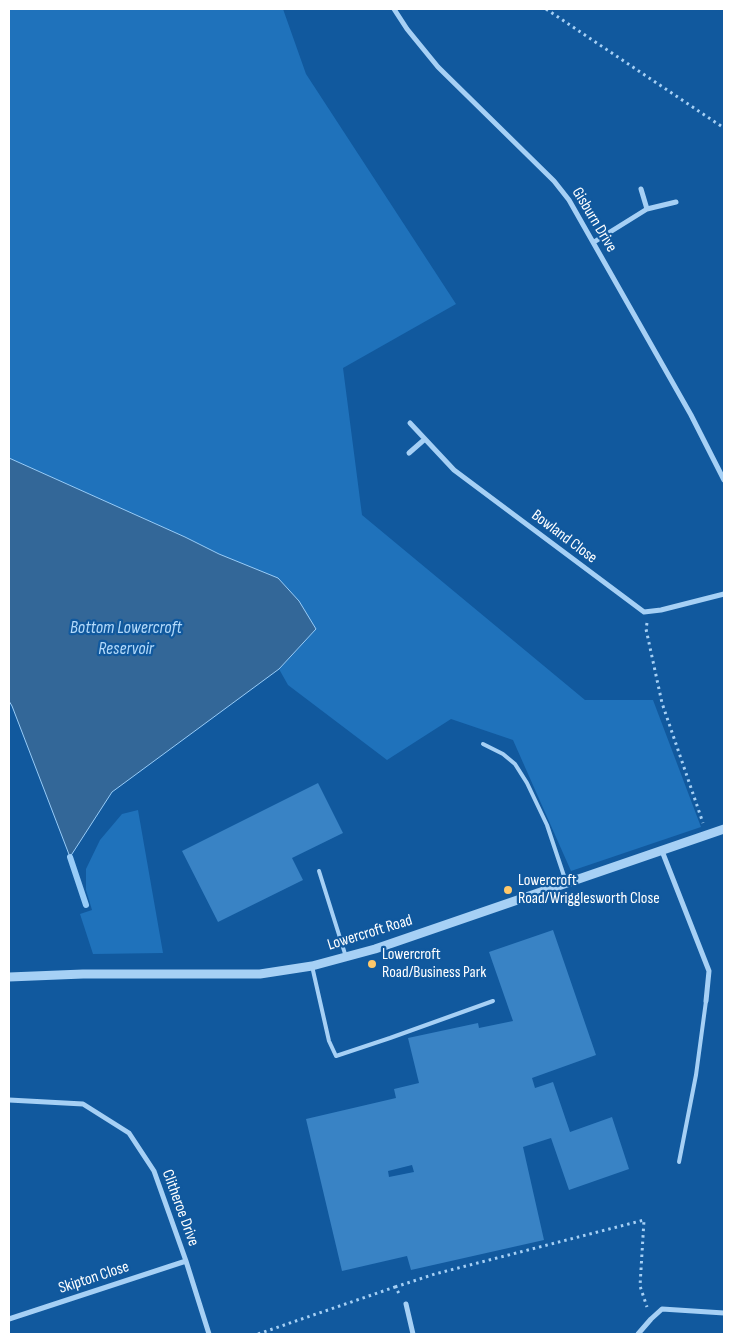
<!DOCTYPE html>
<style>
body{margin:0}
#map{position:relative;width:733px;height:1343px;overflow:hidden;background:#11599e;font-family:"Sofia Sans Condensed",sans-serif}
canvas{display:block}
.frame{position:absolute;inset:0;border:10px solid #fff;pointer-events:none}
</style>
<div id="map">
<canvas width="733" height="1343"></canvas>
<div class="frame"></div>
</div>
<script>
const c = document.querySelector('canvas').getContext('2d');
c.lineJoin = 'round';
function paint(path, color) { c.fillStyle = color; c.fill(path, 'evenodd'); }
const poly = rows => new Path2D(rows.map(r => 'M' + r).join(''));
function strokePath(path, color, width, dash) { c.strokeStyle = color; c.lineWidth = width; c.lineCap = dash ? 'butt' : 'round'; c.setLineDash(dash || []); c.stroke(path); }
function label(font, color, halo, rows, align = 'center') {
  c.font = font + ' "Sofia Sans Condensed",sans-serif'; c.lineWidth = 4.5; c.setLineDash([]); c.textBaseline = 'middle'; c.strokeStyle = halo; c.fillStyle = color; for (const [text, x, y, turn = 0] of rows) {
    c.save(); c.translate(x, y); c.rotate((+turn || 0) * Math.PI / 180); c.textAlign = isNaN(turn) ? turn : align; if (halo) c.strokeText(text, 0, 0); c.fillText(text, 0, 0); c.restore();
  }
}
paint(poly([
 [9,9,283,9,306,74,456,304,343,368,362,515,585,700,653,700,701,827,571,871,513,740,451,719,387,760,288,685,279,669,316,629,219,554,185,537,9,458],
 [138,810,163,953,93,954,80,914,92,910,86,890,86,869,100,840,122,814]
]), '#1f72bb');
const water = poly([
 [9,458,185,537,219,554,278,578,299,601,316,629,279,669,112,792,70,857,12,706,9,701,9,458]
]);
paint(water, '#336798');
strokePath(water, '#98ccf8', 1);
strokePath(poly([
 [70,857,86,905]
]), '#98ccf8', 6);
paint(poly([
 [318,783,343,833,292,858,303,880,218,922,182,851],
 [553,930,596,1055,532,1078,535,1088,553,1082,570,1132,612,1117,629,1169,569,1190,551,1138,523,1147,544,1240,411,1270,407,1256,342,1271,306,1119,396,1098,394,1089,419,1083,408,1038,478,1023,479,1028,513,1021,489,952],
 [412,1165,414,1172,389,1177,388,1171]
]), '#3983c5');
strokePath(poly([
 [546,9,724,128],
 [647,623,646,629,662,703,703,823],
 [395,1287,435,1274,644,1220,640,1286,647,1307],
 [258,1334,395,1287,400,1295]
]), '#a6d0f5', 3, [2.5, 4]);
strokePath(poly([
 [483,744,503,754,515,764,527,783,547,825,566,882],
 [319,871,346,957],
 [312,966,329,1041,336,1056,390,1038,493,1001],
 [679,1162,696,1075,706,1001]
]), '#a6d0f5', 4);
strokePath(poly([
 [394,9,407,29,438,67,554,181,569,200,691,415,724,480],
 [647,209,676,202],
 [594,242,647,209,641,189],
 [410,423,454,470,644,612,661,610,724,594],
 [409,453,425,439],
 [662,851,709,971,706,1001],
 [9,1100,83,1104,129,1133,154,1171,186,1261,209,1334],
 [406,1304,413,1334],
 [9,1319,186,1261],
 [638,1334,651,1319,662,1309,724,1313]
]), '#a6d0f5', 5);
strokePath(poly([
 [9,977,83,974,260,974,312,966,375,949,724,829]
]), '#a6d0f5', 9);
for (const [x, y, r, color] of [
 [508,890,5,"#ffc86a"],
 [372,964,5,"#ffc86a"]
]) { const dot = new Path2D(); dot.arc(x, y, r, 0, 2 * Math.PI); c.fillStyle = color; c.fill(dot); strokePath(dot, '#11599e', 2); }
label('16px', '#fff', '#11599e', [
 ["Gisburn Drive",594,220,59],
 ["Bowland Close",564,537,37],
 ["Lowercroft Road",370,933,-17],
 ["Clitheroe Drive",180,1208,70],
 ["Skipton Close",94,1278,-18]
]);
label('16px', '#fff', '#11599e', [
 ["Lowercroft",518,881],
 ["Road/Wrigglesworth Close",518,899],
 ["Lowercroft",382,955],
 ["Road/Business Park",382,973]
], 'left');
label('italic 18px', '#b3dafb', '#11599e', [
 ["Bottom Lowercroft",126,628],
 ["Reservoir",126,649]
]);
</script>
